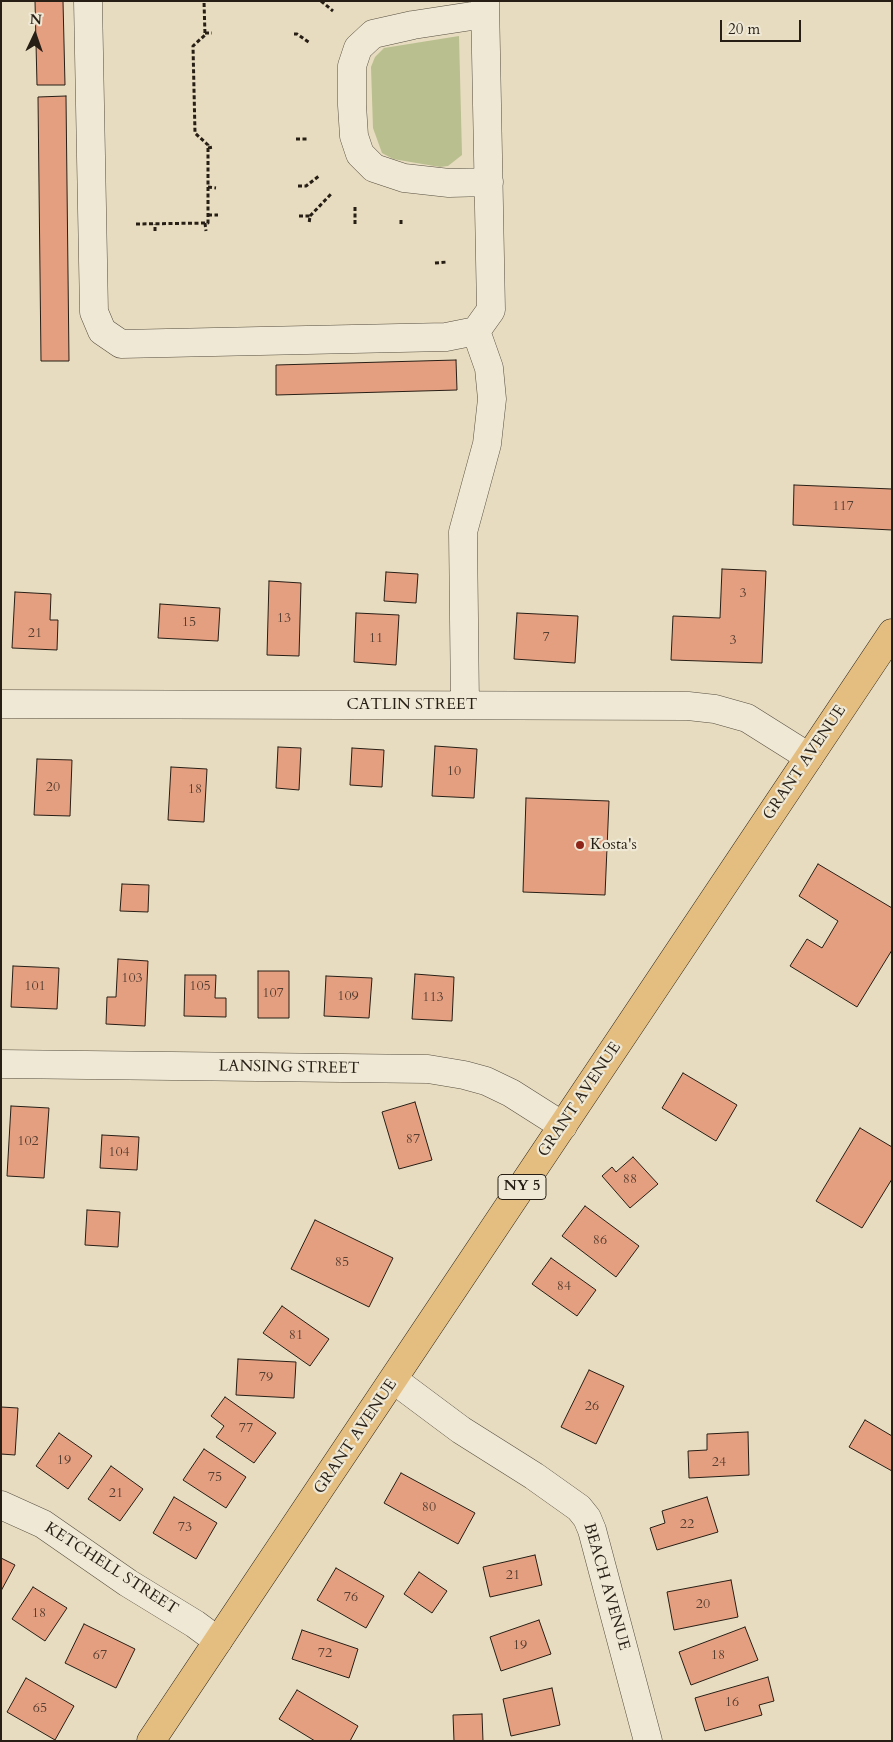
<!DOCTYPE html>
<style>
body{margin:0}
#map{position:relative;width:893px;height:1742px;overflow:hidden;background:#e7dcbf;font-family:Cardo,serif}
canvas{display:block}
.frame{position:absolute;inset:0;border:2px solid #271e15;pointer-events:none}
.north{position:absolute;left:10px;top:10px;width:50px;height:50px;-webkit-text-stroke:4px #efe8d5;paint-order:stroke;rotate:3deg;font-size:14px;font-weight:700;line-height:20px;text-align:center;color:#271e15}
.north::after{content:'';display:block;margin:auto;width:18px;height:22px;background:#271e15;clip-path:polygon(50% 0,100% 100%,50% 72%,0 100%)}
.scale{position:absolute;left:720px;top:20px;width:81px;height:22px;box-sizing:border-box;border:2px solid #271e15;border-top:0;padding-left:6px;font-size:15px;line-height:18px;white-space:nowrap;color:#271e15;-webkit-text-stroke:4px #efe8d5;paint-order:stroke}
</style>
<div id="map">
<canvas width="893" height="1742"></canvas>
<div class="frame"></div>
<div class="north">N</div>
<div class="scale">20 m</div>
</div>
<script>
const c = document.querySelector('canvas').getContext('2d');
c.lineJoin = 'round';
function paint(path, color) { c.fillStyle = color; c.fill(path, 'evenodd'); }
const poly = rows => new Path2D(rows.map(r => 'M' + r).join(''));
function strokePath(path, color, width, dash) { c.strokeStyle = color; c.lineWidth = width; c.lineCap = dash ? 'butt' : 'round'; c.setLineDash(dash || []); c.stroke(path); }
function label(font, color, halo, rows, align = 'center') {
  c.font = font + ' Cardo,serif'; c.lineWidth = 4.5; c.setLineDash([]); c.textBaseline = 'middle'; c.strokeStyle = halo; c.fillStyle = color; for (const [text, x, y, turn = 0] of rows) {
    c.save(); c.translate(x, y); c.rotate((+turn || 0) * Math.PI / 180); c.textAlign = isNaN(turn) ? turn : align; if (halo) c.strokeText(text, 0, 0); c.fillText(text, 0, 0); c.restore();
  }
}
paint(poly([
 [459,36,462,155,448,166,440,167,393,159,382,153,373,128,371,67,375,57,384,48]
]), '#b9bf8f');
const building = poly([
 [35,1,63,1,65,85,37,85,35,1],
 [66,96,69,361,41,361,38,97,66,96],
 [456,360,457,390,276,395,276,365,456,360],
 [794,485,892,489,892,530,793,525,794,485],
 [722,569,766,571,762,663,671,660,673,616,720,618,722,569],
 [386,572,418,574,416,603,384,601,386,572],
 [269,581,301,583,299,656,267,655,269,581],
 [15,592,51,594,50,620,58,620,57,650,12,648,15,592],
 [160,604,220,608,218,641,158,638,160,604],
 [356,613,399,615,396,665,354,662,356,613],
 [517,613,578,616,575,663,514,659,517,613],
 [435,746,477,749,474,798,432,796,435,746],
 [278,747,301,748,299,790,276,788,278,747],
 [352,748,384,750,382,787,350,785,352,748],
 [37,759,72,760,70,816,34,815,37,759],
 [171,767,207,769,204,822,168,820,171,767],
 [526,798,609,801,605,895,523,892,526,798],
 [818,864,892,908,892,950,857,1007,790,966,807,939,822,948,838,921,799,896,818,864],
 [122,884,149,885,148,912,120,911,122,884],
 [118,959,148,961,145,1026,106,1024,107,997,116,997,118,959],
 [13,966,59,968,57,1009,11,1007,13,966],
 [258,971,289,971,289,1018,258,1018,258,971],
 [415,974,454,977,452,1021,412,1019,415,974],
 [185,975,216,975,215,998,226,998,226,1017,184,1016,185,975],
 [326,976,372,978,369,1018,324,1016,326,976],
 [683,1073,737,1105,716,1141,662,1108,683,1073],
 [415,1102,432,1160,399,1169,382,1112,415,1102],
 [11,1106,49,1108,44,1178,7,1176,11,1106],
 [860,1128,892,1147,892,1179,862,1228,816,1201,860,1128],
 [102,1135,139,1137,137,1170,100,1168,102,1135],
 [633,1157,658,1184,630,1208,602,1176,612,1167,616,1172,633,1157],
 [585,1206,639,1246,616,1277,562,1236,585,1206],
 [87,1210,120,1212,118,1247,85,1245,87,1210],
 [315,1220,393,1258,369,1307,291,1269,315,1220],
 [551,1258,596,1290,577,1316,532,1284,551,1258],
 [282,1306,329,1339,310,1366,263,1333,282,1306],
 [238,1359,296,1362,294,1398,236,1395,238,1359],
 [589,1370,624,1386,596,1444,561,1427,589,1370],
 [225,1397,276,1433,254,1463,216,1437,224,1426,211,1416,225,1397],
 [1,1407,18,1408,15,1455,1,1454,1,1407],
 [865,1420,892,1436,892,1471,849,1447,865,1420],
 [748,1432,749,1475,689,1478,688,1451,707,1450,707,1434,748,1432],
 [59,1433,92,1456,68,1489,36,1466,59,1433],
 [204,1449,246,1477,226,1508,183,1480,204,1449],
 [111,1466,143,1489,120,1521,88,1499,111,1466],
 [401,1473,475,1513,458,1544,384,1503,401,1473],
 [174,1497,217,1523,196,1559,153,1533,174,1497],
 [707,1497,718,1532,657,1550,650,1528,665,1523,662,1511,707,1497],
 [535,1555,542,1585,490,1597,483,1567,535,1555],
 [1,1558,15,1565,1,1591,1,1558],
 [336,1568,384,1596,366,1628,317,1600,336,1568],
 [419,1572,447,1591,432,1613,404,1594,419,1572],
 [731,1580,738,1617,674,1630,667,1592,731,1580],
 [33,1587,67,1608,45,1641,12,1619,33,1587],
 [539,1620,551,1654,501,1671,490,1637,539,1620],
 [84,1624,135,1649,116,1688,65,1663,84,1624],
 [745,1627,758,1660,691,1685,679,1652,745,1627],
 [302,1630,358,1649,349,1678,292,1659,302,1630],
 [768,1677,774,1701,759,1705,762,1715,705,1731,695,1698,768,1677],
 [26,1678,74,1706,55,1740,7,1712,26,1678],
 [552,1688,560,1725,511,1736,503,1699,552,1688],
 [297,1690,358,1726,350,1741,315,1741,279,1719,297,1690],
 [482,1714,483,1741,454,1741,453,1715,482,1714]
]);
paint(building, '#e49f81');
strokePath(building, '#271e15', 1);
const minor = poly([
 [88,1,94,312,102,331,121,344,446,337,476,331,491,310,485,1],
 [485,14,413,25,373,34,358,48,352,66,352,105,354,136,360,154,374,168,404,178,449,183,489,182],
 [1,704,688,706,715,709,747,718,809,757],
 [465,705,463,532,487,444,492,399,489,368,476,331],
 [1,1064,428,1069,464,1075,486,1081,511,1093,563,1126],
 [394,1380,461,1430,534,1476,579,1508,587,1518,592,1530,648,1741],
 [1,1505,43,1524,128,1583,195,1624,218,1641]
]);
const highway = poly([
 [151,1741,892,633]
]);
strokePath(minor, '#574e40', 29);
strokePath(highway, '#271e15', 29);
strokePath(poly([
 [321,1,333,11],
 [205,33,212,33],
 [294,34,297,34,310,43],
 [296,139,307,139],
 [208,148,214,147],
 [298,186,306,186,319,176],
 [208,187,216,188],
 [208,215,218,215],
 [299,216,310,216,309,224],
 [310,216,332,193],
 [205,223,206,231],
 [136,224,208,223,208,145,195,133,193,46,205,35,204,1],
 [355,224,355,207],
 [401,224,401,218],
 [155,231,155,224],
 [435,263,447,262]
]), '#271e15', 3, [4, 2.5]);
strokePath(minor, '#efe8d5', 28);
strokePath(highway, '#e4be80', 28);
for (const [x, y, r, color] of [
 [580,845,5,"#8f2418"]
]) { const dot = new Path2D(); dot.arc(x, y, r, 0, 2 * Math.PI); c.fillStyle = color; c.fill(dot); strokePath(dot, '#efe8d5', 2); }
label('14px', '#563e30', null, [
 ["117",843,507],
 ["3",743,594],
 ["13",284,619],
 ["15",189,623],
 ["21",35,634],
 ["7",546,638],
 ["11",376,639],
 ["3",733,641],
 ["10",454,772],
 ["20",53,788],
 ["18",195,790],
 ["103",132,979],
 ["101",35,987],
 ["105",200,987],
 ["107",273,994],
 ["109",348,997],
 ["113",433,998],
 ["87",413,1140],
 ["102",28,1142],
 ["104",119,1153],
 ["88",630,1180],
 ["86",600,1241],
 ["85",342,1263],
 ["84",564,1287],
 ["81",296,1336],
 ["79",266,1378],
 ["26",592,1407],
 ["77",246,1429],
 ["19",64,1461],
 ["24",719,1463],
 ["75",215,1478],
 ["21",116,1494],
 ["80",429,1508],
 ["22",687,1525],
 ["73",185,1528],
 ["21",513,1576],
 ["76",351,1598],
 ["20",703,1605],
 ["18",39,1614],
 ["19",520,1646],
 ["72",325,1654],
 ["67",100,1656],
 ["18",718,1656],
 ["16",732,1703],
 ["65",40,1709]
]);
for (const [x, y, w] of [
 [522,1187,48]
]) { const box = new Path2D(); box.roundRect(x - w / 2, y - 12.5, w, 25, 4); c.fillStyle = '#efe8d5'; c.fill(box); strokePath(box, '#271e15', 1); }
label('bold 15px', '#271e15', null, [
 ["NY 5",522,1187]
]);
label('16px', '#271e15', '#efe8d5', [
 ["CATLIN STREET",412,705],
 ["GRANT AVENUE",805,763,-56],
 ["LANSING STREET",289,1068,1],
 ["GRANT AVENUE",580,1100,-56],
 ["GRANT AVENUE",356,1437,-56],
 ["KETCHELL STREET",111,1569,33],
 ["BEACH AVENUE",606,1587,74]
]);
label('16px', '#271e15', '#efe8d5', [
 ["Kosta's",590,845]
], 'left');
</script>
